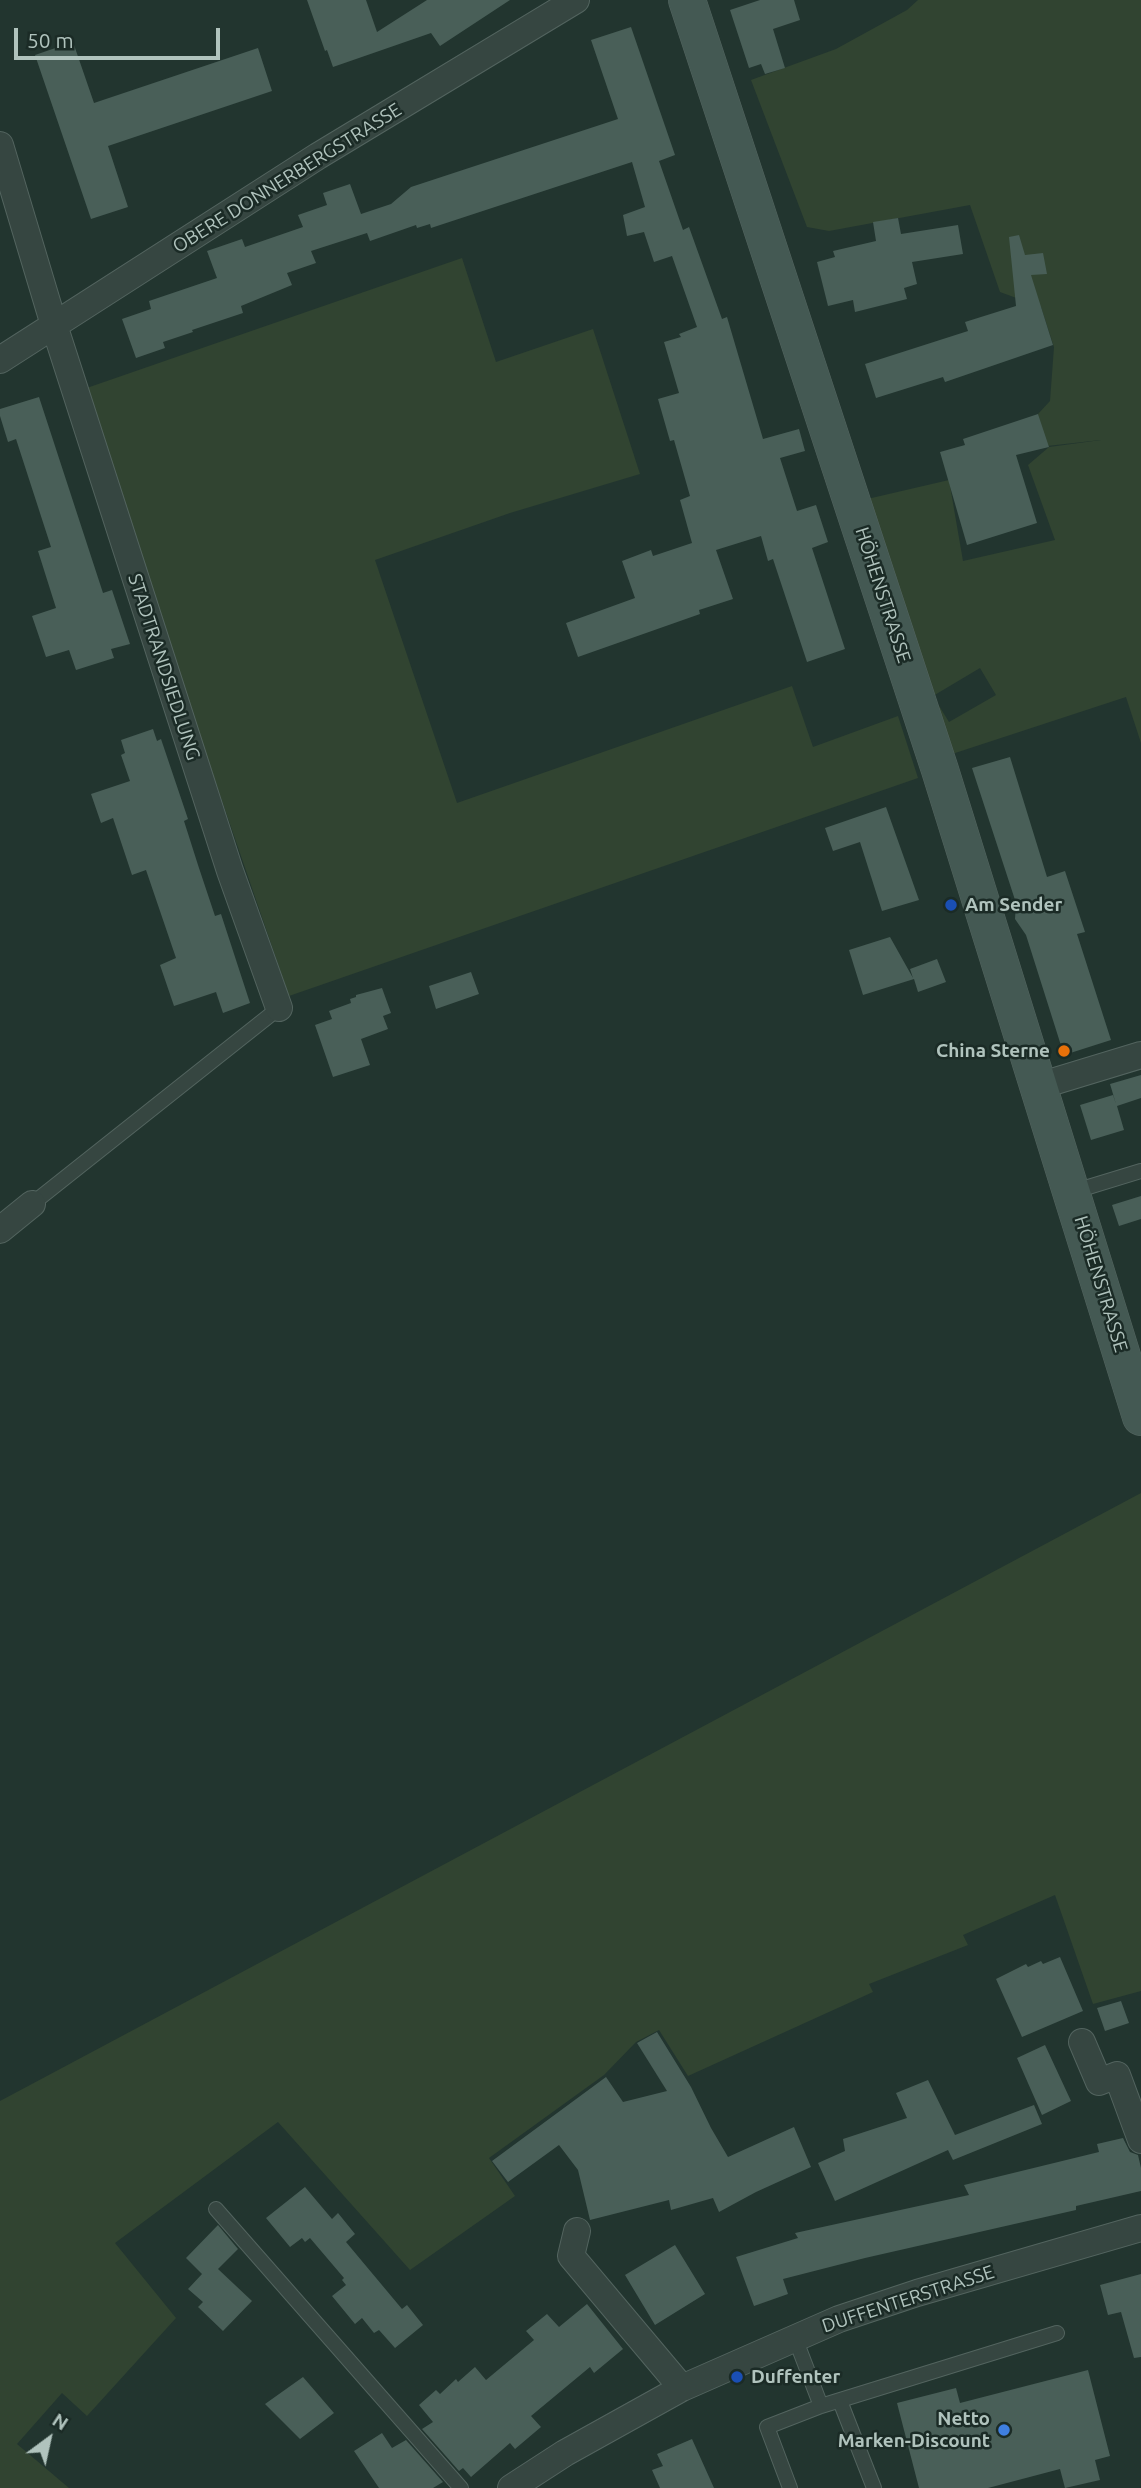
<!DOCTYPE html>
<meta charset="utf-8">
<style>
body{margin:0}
#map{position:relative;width:1141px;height:2488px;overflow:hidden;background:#22352f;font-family:Ubuntu,sans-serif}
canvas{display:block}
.north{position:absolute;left:14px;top:2404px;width:70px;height:70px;-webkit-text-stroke:5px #1b2b26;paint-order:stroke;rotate:33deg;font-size:19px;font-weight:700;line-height:28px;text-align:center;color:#b0c3bd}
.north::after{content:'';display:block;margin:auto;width:24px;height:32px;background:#b0c3bd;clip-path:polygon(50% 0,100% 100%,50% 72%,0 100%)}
.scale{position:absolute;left:14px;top:28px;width:206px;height:32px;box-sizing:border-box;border:4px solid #b0c3bd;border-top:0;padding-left:9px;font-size:21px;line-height:24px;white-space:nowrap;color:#b0c3bd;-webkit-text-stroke:5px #1b2b26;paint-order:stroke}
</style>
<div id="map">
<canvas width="1141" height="2488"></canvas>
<div class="north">N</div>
<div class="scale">50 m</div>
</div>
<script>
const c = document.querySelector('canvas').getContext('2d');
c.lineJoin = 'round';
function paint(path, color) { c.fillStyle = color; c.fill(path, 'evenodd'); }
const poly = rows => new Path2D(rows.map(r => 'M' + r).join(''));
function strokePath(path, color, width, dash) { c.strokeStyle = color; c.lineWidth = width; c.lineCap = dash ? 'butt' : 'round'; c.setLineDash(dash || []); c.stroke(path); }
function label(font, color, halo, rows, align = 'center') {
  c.font = font + ' Ubuntu,sans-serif'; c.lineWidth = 5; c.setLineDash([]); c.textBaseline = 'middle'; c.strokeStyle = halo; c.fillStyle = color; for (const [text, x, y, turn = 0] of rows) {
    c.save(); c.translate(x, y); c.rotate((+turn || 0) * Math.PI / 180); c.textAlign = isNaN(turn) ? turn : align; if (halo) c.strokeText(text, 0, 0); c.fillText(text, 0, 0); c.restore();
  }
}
paint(poly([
 [918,0,1141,0,1141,743,1126,697,946,756,863,500,949,480,963,561,1055,540,1028,465,1049,447,1101,440,1047,446,1038,414,1050,401,1054,347,1041,307,1000,292,970,205,829,231,807,227,751,80,836,49,907,10],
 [980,668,996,695,949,722,933,696],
 [462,258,496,362,593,329,640,474,510,513,375,560,457,803,792,686,813,747,898,716,918,778,289,996,81,390],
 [1141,1493,1141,1991,1093,2004,1055,1895,963,1935,968,1945,869,1984,873,1992,688,2076,659,2030,636,2042,604,2075,489,2158,515,2196,410,2270,278,2122,115,2243,176,2318,87,2416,62,2393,17,2444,69,2488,0,2488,0,2101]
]), '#314431');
paint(poly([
 [307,0,366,0,377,32,427,0,510,0,440,46,431,33,333,67,327,50,325,51],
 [760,0,794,0,800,20,773,29,785,68,765,74,761,64,749,68,730,10],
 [631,27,675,155,659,161,683,230,689,227,722,319,727,317,763,439,799,429,805,451,780,458,797,511,816,505,828,542,812,548,845,649,807,662,773,559,768,561,761,536,716,550,733,599,699,610,700,614,578,657,566,623,635,598,622,561,651,550,653,556,692,543,680,500,690,496,674,440,670,441,658,399,679,393,664,342,681,337,679,334,697,327,672,256,654,262,644,232,627,236,623,215,645,207,632,162,431,228,430,224,417,228,416,225,370,241,367,233,311,251,316,263,287,273,292,285,241,306,243,313,192,330,193,332,163,342,165,348,136,358,122,319,151,309,149,301,217,278,207,251,242,239,245,247,303,227,298,215,327,205,323,193,350,184,361,214,391,204,411,187,618,119,591,40],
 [73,42,94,103,258,48,272,91,108,146,128,207,91,219,35,55],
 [898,218,901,234,958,225,963,254,912,262,917,284,904,288,907,299,855,312,853,300,828,306,817,262,835,257,833,251,876,241,873,222],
 [1019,235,1025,255,1043,253,1047,274,1031,275,1053,345,945,382,943,377,876,398,865,364,968,331,965,322,1016,306,1009,237],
 [39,397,103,593,112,590,130,644,111,649,114,658,76,670,69,650,46,657,32,616,56,608,38,551,51,547,16,439,8,442,0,416,0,409],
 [1038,414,1049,447,1016,455,1037,523,967,545,940,452,965,445,963,439],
 [153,729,157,741,161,739,188,819,184,821,198,865,215,916,221,914,250,1003,223,1013,216,992,174,1006,160,965,176,958,146,870,132,875,113,818,101,823,91,794,130,781,121,755,125,753,121,740],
 [1010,757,1047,877,1065,871,1085,932,1077,934,1111,1040,1064,1055,1026,935,1015,919,1016,903,972,768],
 [886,807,919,900,882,911,860,842,833,851,825,828],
 [890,937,913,978,910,969,937,959,946,982,918,992,914,979,863,995,849,950],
 [471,972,479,994,436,1009,429,986],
 [382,988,391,1013,383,1016,388,1029,361,1039,370,1065,333,1077,315,1025,332,1019,329,1011,351,1003,350,999,356,997,356,995],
 [1141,1075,1141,1098,1117,1106,1124,1130,1091,1140,1080,1105,1113,1095,1116,1104,1110,1084],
 [1141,1196,1141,1219,1119,1226,1112,1205],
 [1060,1957,1083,2011,1022,2037,996,1979,1026,1964,1028,1967,1041,1961,1043,1964],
 [1121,2001,1129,2023,1105,2031,1097,2008],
 [657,2032,691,2087,711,2128,728,2157,794,2127,811,2167,756,2192,719,2212,713,2198,671,2210,669,2200,590,2220,578,2170,559,2145,508,2182,492,2161,606,2077,623,2102,667,2091,637,2043],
 [1045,2045,1071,2101,1042,2115,1017,2058],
 [928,2080,955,2135,1034,2105,1042,2124,953,2160,948,2150,835,2201,818,2163,845,2151,843,2139,907,2118,896,2093],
 [1123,2138,1130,2152,1138,2155,1141,2168,1141,2191,1076,2206,1076,2210,865,2258,783,2279,788,2294,754,2306,736,2257,798,2238,795,2233,969,2195,964,2185,1099,2152,1097,2144],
 [305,2187,332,2219,338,2213,355,2234,346,2242,402,2309,407,2305,423,2325,395,2348,379,2330,374,2333,362,2318,355,2324,332,2296,346,2285,342,2280,344,2278,310,2238,305,2242,302,2238,290,2247,266,2218],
 [218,2225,238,2249,218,2269,252,2301,223,2331,198,2307,203,2302,188,2289,202,2274,186,2258],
 [675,2245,705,2294,655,2325,625,2275],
 [1141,2274,1141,2357,1134,2358,1121,2312,1108,2315,1100,2285],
 [587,2304,623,2349,594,2373,590,2367,531,2416,541,2427,515,2449,510,2443,471,2477,463,2468,459,2471,422,2429,433,2422,419,2405,436,2390,440,2394,456,2379,458,2382,475,2367,486,2380,534,2340,526,2331,547,2314,559,2327],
 [1088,2370,1110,2456,1095,2460,1100,2480,1065,2488,1060,2469,988,2488,919,2488,897,2403,956,2388,960,2403],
 [303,2377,334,2413,300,2439,265,2404],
 [382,2433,392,2448,406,2440,443,2482,433,2488,379,2488,354,2451],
 [692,2439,714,2488,660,2488,652,2470,663,2466,657,2454]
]), '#495f58');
const lane = poly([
 [1072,1192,1141,1171],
 [32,1204,279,1008],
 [216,2209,461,2488],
 [840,2401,874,2488],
 [821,2406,1057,2333],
 [790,2488,767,2427,821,2406,795,2338]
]);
const street = poly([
 [0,145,54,325,230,871,279,1008],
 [0,360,318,156,576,0],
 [1039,1086,1141,1055],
 [0,1230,32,1204],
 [1082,2042,1099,2082,1117,2075,1141,2140],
 [577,2231,571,2256,682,2388],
 [511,2488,565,2453,682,2388,839,2319,917,2293,1141,2228]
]);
const secondary = poly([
 [687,0,940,770,1141,1417]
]);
strokePath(lane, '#53645f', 16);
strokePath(street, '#53645f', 28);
strokePath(secondary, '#53645f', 38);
strokePath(lane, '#364641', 14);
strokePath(street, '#364641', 26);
strokePath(secondary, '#445953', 37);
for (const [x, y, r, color] of [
 [951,905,7,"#1a4fb4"],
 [1064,1051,7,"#e8710a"],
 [737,2377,7,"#1a4fb4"],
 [1004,2430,7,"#3f7fe0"]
]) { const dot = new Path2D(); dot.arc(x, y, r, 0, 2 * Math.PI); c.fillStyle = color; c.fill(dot); strokePath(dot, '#1b2b26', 2.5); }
label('19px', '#b0c3bd', '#1b2b26', [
 ["OBERE DONNERBERGSTRASSE",287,178,-32],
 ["HÖHENSTRASSE",883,595,72],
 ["STADTRANDSIEDLUNG",164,667,72],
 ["HÖHENSTRASSE",1101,1284,73],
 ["DUFFENTERSTRASSE",908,2299,-18]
]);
label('bold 19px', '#b0c3bd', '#1b2b26', [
 ["Am Sender",965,905],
 ["China Sterne",1050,1051,"right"],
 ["Duffenter",751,2377],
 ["Netto",990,2419,"right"],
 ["Marken-Discount",990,2441,"right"]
], 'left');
</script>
